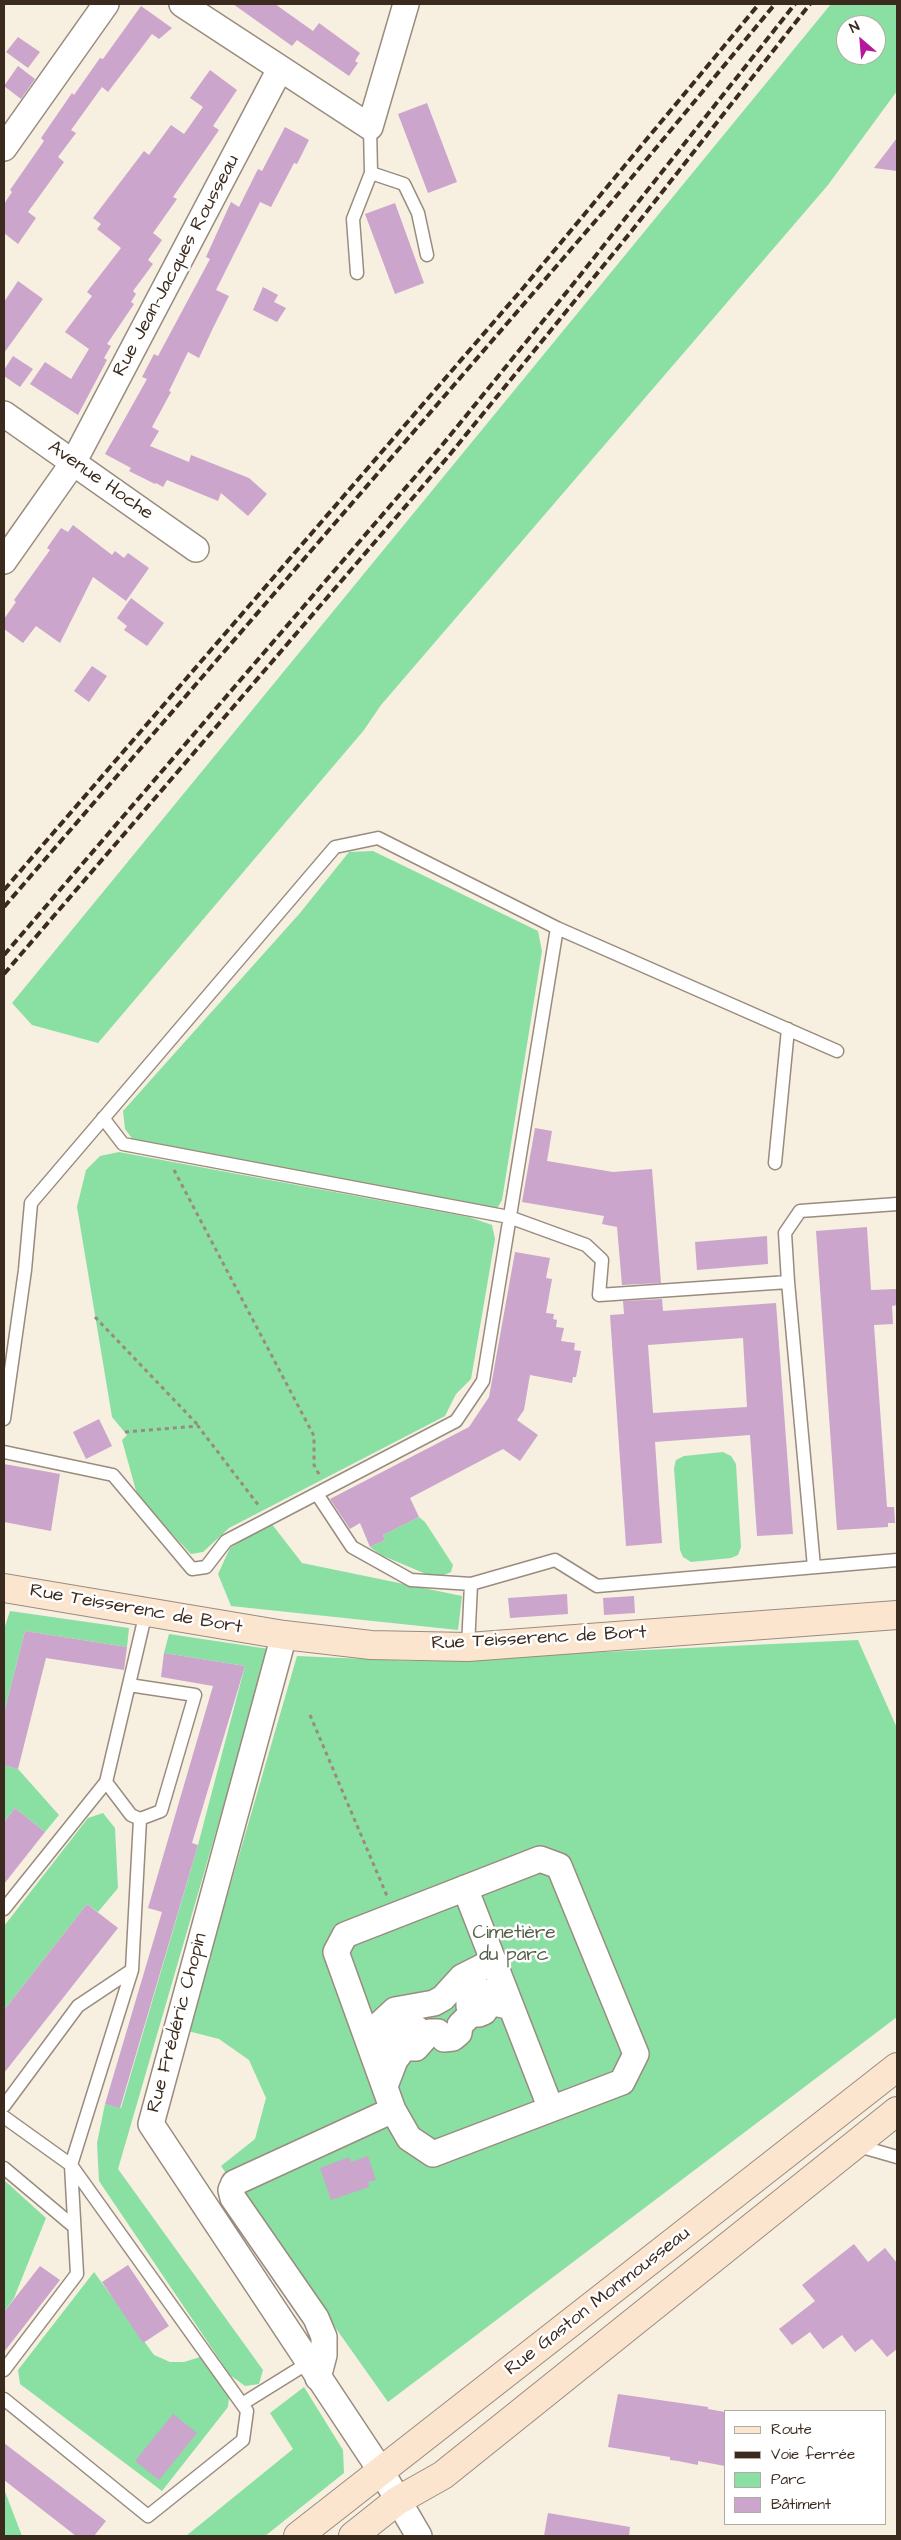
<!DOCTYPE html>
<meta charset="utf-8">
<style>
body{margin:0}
#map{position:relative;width:901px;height:2540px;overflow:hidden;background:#f7efe0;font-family:"Architects Daughter",sans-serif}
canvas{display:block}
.frame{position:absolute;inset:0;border:5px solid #3b2a1e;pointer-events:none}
.legend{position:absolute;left:724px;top:2410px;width:162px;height:115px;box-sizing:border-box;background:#fff;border:1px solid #b1aaa5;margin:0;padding:6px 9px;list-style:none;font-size:15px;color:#3b2a1e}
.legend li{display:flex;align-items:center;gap:10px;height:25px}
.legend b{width:25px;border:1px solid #b1aaa5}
.north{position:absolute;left:836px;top:15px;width:50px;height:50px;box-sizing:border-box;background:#fff;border:1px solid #b1aaa5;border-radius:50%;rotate:333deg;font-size:14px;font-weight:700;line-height:20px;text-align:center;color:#3b2a1e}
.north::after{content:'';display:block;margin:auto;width:18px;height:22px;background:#b5179e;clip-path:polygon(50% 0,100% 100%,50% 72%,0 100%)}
</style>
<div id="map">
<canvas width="901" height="2540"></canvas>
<div class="frame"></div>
<ul class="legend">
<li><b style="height:6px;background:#fce5cf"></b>Route</li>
<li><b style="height:6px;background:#3b2a1e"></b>Voie ferrée</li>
<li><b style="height:14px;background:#8adfa3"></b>Parc</li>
<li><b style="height:14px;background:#cba5cc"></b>Bâtiment</li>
</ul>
<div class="north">N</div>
</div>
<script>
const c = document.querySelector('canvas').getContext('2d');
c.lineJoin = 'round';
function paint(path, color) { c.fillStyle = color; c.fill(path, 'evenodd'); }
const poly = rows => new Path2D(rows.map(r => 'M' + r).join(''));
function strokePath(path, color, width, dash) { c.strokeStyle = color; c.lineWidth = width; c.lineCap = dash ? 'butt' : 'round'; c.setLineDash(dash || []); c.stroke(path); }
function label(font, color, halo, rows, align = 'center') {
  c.font = font + ' "Architects Daughter",sans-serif'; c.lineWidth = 5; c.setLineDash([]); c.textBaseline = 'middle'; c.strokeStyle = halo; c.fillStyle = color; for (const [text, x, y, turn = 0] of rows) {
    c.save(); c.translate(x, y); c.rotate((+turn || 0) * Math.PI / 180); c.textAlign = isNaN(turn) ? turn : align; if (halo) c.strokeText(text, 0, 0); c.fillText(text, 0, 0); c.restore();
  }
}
paint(poly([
 [831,4,897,4,897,91,828,185,381,705,364,730,98,1043,32,1025,12,1003],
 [846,25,876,25,876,55,846,55],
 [373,851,538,931,542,951,502,1200,498,1207,489,1211,137,1145,125,1129,123,1111,300,913,349,852],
 [119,1152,469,1217,492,1225,495,1239,471,1379,456,1394,445,1416,229,1528,203,1552,191,1554,138,1498,122,1440,127,1435,112,1417,77,1207,86,1170,100,1156],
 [723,1452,731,1456,736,1464,741,1547,738,1555,731,1558,691,1562,683,1557,680,1550,674,1468,676,1460,684,1456],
 [419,1517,425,1522,453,1565,451,1572,442,1576,426,1574,381,1555,370,1547,385,1540,383,1535],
 [271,1523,302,1563,462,1596,458,1630,231,1606,218,1574,230,1548],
 [10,1611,129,1628,127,1647,25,1631,4,1713,4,1629],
 [169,1634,269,1649,118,2169,263,2370,259,2384,245,2386,230,2375,99,2181,97,2143,105,2104,121,2108,198,1845,245,1666,164,1653],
 [858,1640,897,1728,897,2017,388,2402,221,2166,255,2139,266,2098,249,2060,219,2039,188,2031,297,1656,412,1661],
 [4,1765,18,1769,59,1815,45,1832,15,1808,4,1822],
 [103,1813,115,1828,118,1888,98,1912,87,1904,4,2010,4,1926,88,1818],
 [4,2180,46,2218,14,2298,4,2312],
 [94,2272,154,2355,170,2362,184,2362,200,2357,229,2397,228,2407,162,2491,20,2384,18,2370],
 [304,2387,343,2450,344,2473,265,2536,186,2536,293,2449,270,2413],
 [4,2489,22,2536,4,2536]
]), '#8adfa3');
paint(poly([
 [233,4,275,4,313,31,319,23,360,53,355,61,358,63,349,76,297,40,292,46],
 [141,6,172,28,159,39,152,34,108,92,102,87,71,130,76,133,58,157,64,162,28,212,36,218,18,244,4,233,4,204,12,192,10,190,44,141,41,138,72,93,74,95,100,58,103,59],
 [18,37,40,52,28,68,6,52],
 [18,66,35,79,21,99,4,86],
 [210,70,237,90,213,126,219,130,173,197,177,199,153,233,162,240,148,260,153,264,133,291,136,294,131,302,134,304,107,344,111,346,104,358,107,360,78,415,30,384,45,362,71,379,89,349,65,332,92,296,87,292,121,248,97,229,101,224,93,218,144,151,149,155,171,125,184,134,203,107,190,98],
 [427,103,457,182,428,193,398,114],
 [285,127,309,140,297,164,294,163,271,207,260,202,216,290,229,296,213,328,199,358,188,352,169,391,171,392,152,427,159,431,150,446,189,462,191,455,249,478,267,494,248,516,221,493,218,501,167,480,163,487,156,483,155,484,129,471,131,468,105,454,147,379,142,377,154,354,158,356,210,259,206,257,231,202,239,207,258,169,262,171],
 [897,138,897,171,874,168],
 [395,203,424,283,395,294,365,214],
 [18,281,43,299,4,353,4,302],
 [263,287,278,295,274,302,286,308,277,322,253,310],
 [13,356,33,369,20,387,4,376,4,370],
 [73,525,112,555,115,551,124,558,128,553,149,568,126,601,93,577,60,643,36,626,23,643,4,629,4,619,16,602,14,600,50,550,47,548,61,528,68,532],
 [131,598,164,623,147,646,124,630,127,626,117,618],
 [92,666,107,676,89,702,74,691],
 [535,1128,552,1131,547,1161,613,1172,652,1169,661,1283,622,1285,617,1227,602,1224,604,1216,522,1202],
 [867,1227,871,1290,896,1289,897,1305,892,1306,893,1324,874,1325,887,1507,894,1507,895,1523,888,1523,888,1527,837,1530,816,1231],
 [767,1236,768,1264,697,1270,695,1242],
 [515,1252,550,1258,546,1278,552,1279,546,1313,554,1314,553,1319,557,1320,556,1327,564,1328,561,1341,575,1343,574,1350,581,1351,576,1377,573,1377,572,1383,530,1375,524,1410,517,1420,538,1435,520,1461,503,1449,410,1498,419,1517,383,1535,385,1540,370,1547,360,1523,350,1529,330,1499,469,1427,489,1397],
 [662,1299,663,1311,776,1303,793,1534,757,1536,750,1435,655,1442,662,1543,626,1546,610,1315,624,1314,623,1301],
 [743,1338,747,1407,653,1413,648,1345],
 [99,1419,112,1446,86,1459,73,1432],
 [4,1464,60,1474,51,1531,4,1522],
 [567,1594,568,1614,510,1618,508,1598],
 [634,1596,635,1613,604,1615,603,1598],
 [25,1631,127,1647,124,1670,46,1658,18,1769,4,1765,4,1713],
 [164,1653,245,1666,192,1843,198,1845,120,2108,105,2104,162,1912,148,1908,213,1686,161,1677],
 [15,1808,45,1832,4,1884,4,1822],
 [87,1904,118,1928,4,2073,4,2010],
 [368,2156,376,2180,368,2182,369,2187,331,2200,320,2168,349,2157,351,2162],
 [854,2244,868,2262,885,2248,897,2263,897,2349,887,2357,872,2339,855,2352,842,2335,823,2349,810,2332,792,2345,779,2329,815,2301,802,2285],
 [128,2265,169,2326,143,2343,102,2282],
 [40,2266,60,2280,4,2352,4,2312],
 [618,2394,708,2407,708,2409,725,2412,725,2466,698,2461,698,2465,678,2461,670,2460,670,2457,608,2447],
 [173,2414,197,2433,159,2480,135,2461],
 [4,2443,106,2521,94,2536,76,2536,4,2480],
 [548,2513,630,2527,629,2536,544,2536]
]), '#cba5cc');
const lane = poly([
 [371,173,404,184,418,213,427,255],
 [357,273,353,219,371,173,370,127],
 [557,928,837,1051],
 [103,1118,123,1144,509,1217,586,1245,602,1260,599,1295,788,1282,785,1233,800,1211,897,1204],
 [775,1163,788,1029],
 [788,1282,814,1567],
 [4,1419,25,1270,31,1203,335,847,378,838,557,928,483,1381,456,1421,226,1541,206,1567,192,1569,113,1475,4,1452],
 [317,1494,352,1547,411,1580,471,1584,468,1647],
 [471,1584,555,1560,597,1586,897,1560],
 [106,1782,131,1815,140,1819,161,1811,195,1695,129,1685],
 [4,1909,106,1782,146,1612],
 [4,2106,78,2006,132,1970],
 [4,2117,71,2165,132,1970,140,1819],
 [855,2145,897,2157],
 [4,2168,72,2225],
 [4,2370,77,2274,71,2165],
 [4,2399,148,2516,243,2440,247,2411,71,2165],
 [242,2404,308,2363]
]);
const street = poly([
 [182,4,370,127,406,4],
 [4,148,106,4],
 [4,414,196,549],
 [4,561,73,463,280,69],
 [284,1635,151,2124,381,2471,419,2536],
 [465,1888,551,2109],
 [474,2011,469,2006,469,1997,474,1991,482,1991,488,1997,488,2005],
 [404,2048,400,2043,400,2036,403,2030,409,2027,416,2028,421,2033,423,2039],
 [378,2059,381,2023,395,2010,434,2003,443,1998,462,1977,494,1961],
 [385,2086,395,2060,404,2048,416,2048,430,2032,438,2032,444,2039,453,2038,459,2033,460,2025,474,2011,479,2014,484,2012,488,2005,495,2003,511,2007],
 [318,2378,324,2355,324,2337,316,2318,233,2198,231,2190,234,2183,393,2110,409,2138,433,2154,622,2082,636,2054,559,1866,540,1859,345,1935,336,1952,393,2110]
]);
const secondary = poly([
 [4,1588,284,1635,371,1645,468,1647,897,1615],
 [298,2536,897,2067],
 [353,2536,397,2501,443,2475,897,2111]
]);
strokePath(lane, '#998c7f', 15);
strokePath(street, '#998c7f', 28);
strokePath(secondary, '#998c7f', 30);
strokePath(poly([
 [174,1170,314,1436,314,1465,320,1476],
 [95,1317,198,1425],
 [125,1432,198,1426,259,1506],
 [310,1715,387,1896]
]), '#998c7f', 3, [4, 4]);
strokePath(lane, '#fff', 12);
strokePath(street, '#fff', 25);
strokePath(secondary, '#fce5cf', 28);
strokePath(poly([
 [4,890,524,287,759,4],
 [4,907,604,211,775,4],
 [4,955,439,449,574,283,795,4],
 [4,974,447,458,630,233,810,4]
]), '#3b2a1e', 4, [8, 4]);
label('19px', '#3b2a1e', '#fff', [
 ["Rue Jean-Jacques Rousseau",177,266,-62],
 ["Avenue Hoche",100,481,35],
 ["Rue Teisserenc de Bort",136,1610,10],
 ["Rue Teisserenc de Bort",539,1639,-3],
 ["Rue Frédéric Chopin",178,2023,-75],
 ["Rue Gaston Monmousseau",598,2302,-38]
]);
label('19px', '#536046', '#fff', [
 ["Cimetière",514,1934],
 ["du parc",514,1956]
]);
</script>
